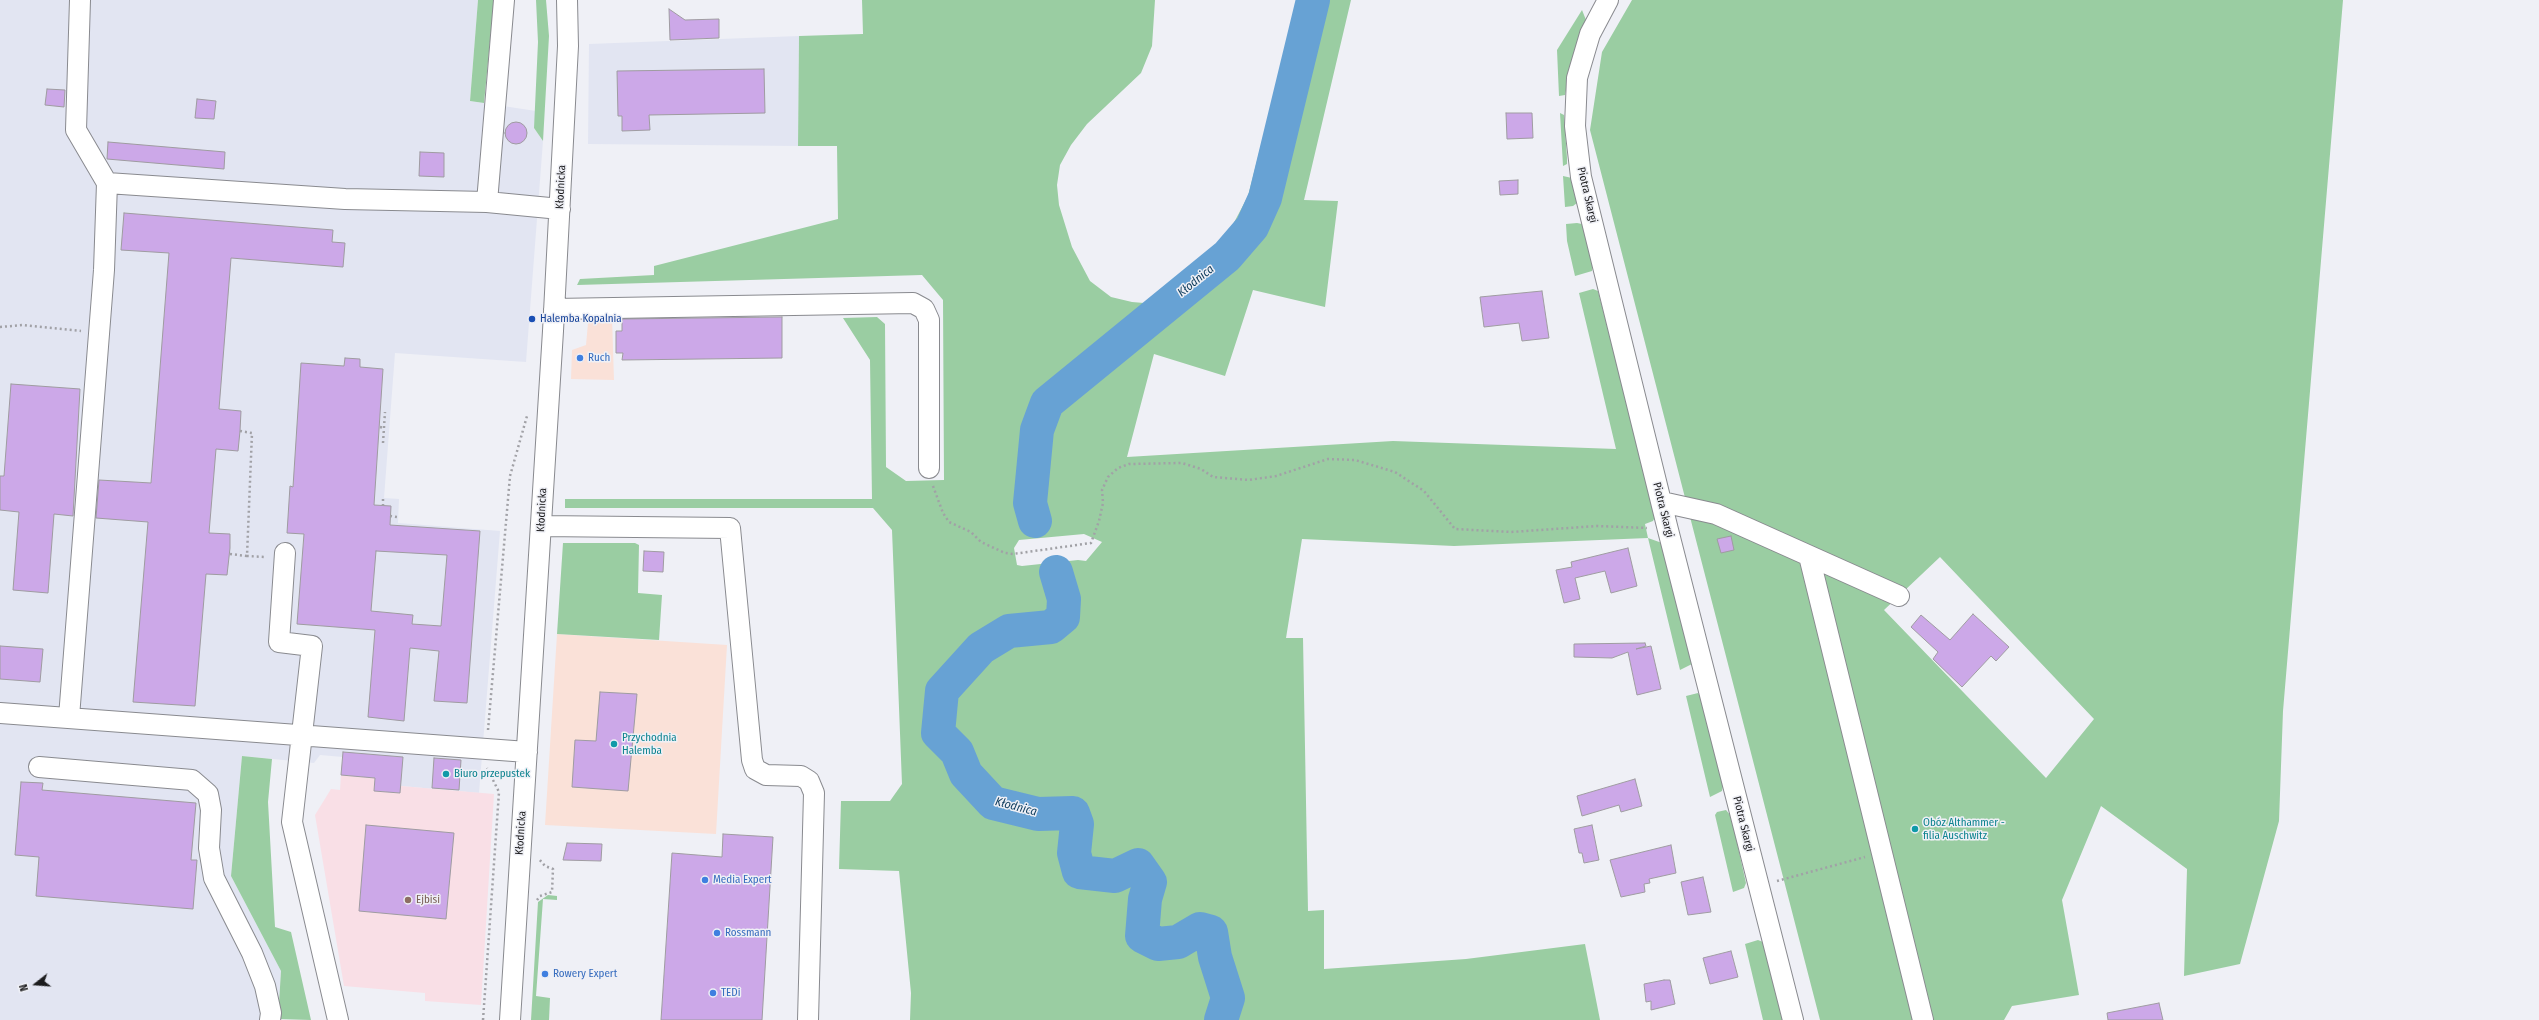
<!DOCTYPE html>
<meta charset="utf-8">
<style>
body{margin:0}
#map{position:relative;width:2539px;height:1020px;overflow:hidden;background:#eff0f6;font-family:"Fira Sans Condensed",sans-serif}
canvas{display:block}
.north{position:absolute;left:16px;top:964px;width:40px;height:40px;-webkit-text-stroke:3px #eff0f6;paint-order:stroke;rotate:253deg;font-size:11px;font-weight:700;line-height:16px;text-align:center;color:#1c1c1e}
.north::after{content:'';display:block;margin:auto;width:14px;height:18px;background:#1c1c1e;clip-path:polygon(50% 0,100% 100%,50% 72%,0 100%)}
</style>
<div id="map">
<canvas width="2539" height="1020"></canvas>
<div class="north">N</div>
</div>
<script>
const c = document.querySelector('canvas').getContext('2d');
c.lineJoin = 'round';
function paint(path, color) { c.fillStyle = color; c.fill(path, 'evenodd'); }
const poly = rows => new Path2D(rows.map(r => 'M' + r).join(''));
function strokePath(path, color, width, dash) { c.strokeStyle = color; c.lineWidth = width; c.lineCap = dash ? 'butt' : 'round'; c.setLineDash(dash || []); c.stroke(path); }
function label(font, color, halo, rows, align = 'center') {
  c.font = font + ' "Fira Sans Condensed",sans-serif'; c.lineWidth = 3; c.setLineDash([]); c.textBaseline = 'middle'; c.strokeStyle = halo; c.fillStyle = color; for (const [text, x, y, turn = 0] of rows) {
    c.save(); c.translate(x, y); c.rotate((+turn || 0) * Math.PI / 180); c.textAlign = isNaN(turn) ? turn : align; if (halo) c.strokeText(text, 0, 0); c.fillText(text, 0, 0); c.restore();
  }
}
paint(poly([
 [612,317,614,380,571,379,572,350,586,345,588,323,576,318],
 [557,634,727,645,716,834,545,825]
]), '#fae1d8');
paint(poly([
 [0,0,478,0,470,101,536,111,534,128,543,141,526,362,395,353,384,498,399,499,398,523,500,531,479,793,401,786,400,793,374,791,375,778,341,775,343,757,320,755,314,763,242,756,231,876,281,971,278,1020,0,1020],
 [799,36,798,146,588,144,589,44]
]), '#e2e5f2');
paint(poly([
 [341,775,375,778,374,791,400,793,401,786,494,794,481,1005,425,1001,425,993,344,986,315,815,331,789,340,790]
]), '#f9dfe6');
paint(poly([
 [478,0,494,0,484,103,470,101],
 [536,0,546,0,549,36,543,141,534,128,538,42],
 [862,0,1155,0,1152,46,1141,73,1087,124,1071,145,1060,165,1057,185,1059,205,1072,247,1090,281,1111,297,1132,302,1144,303,1164,292,1207,259,1229,232,1248,196,1298,0,1351,0,1304,200,1338,201,1325,307,1253,290,1225,376,1154,354,1127,457,1393,441,1616,449,1579,293,1593,289,1598,291,1656,515,1653,521,1645,524,1648,538,1662,543,1692,664,1680,670,1648,538,1454,546,1302,539,1286,638,1303,638,1308,911,1324,910,1324,969,1466,959,1585,944,1600,1020,910,1020,911,993,899,871,839,869,841,801,890,801,902,784,892,530,873,508,565,508,565,499,872,499,870,360,843,318,877,317,885,324,886,467,906,481,944,480,943,300,922,275,577,285,580,279,654,275,654,266,838,219,837,146,798,146,799,36,863,34],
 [1084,534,1102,542,1086,561,1078,560,1022,566,1017,565,1014,548,1019,540],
 [1632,0,2343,0,2283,711,2279,821,2240,964,2184,976,2187,869,2101,806,2062,900,2079,995,2012,1006,2004,1020,1820,1020,1590,130,1602,52],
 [1940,557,2094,719,2046,778,1884,610],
 [1582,10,1586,20,1576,46,1565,95,1559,96,1557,50],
 [1560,113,1564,115,1567,158,1567,164,1563,166],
 [1563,176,1572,178,1577,203,1573,206,1565,207],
 [1577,223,1582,224,1593,265,1592,271,1575,276,1567,241,1566,224],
 [563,543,635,543,639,545,638,593,662,595,659,640,557,634],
 [1698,693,1702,698,1723,786,1722,791,1710,797,1686,696],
 [242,756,272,759,268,802,275,927,291,932,311,1020,278,1019,281,971,231,876],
 [1726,810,1731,816,1746,883,1744,888,1733,892,1715,815,1717,812],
 [548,895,557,896,557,900,543,899,536,996,550,998,549,1020,531,1020,538,902],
 [1758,940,1763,942,1783,1020,1763,1020,1745,944]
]), '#9acda2');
strokePath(poly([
 [1035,521,1030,503,1037,430,1047,403,1227,256,1252,227,1265,198,1313,0],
 [1056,572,1064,599,1063,617,1051,627,1009,631,981,648,942,691,938,733,957,752,966,774,993,803,1038,814,1073,813,1077,824,1074,853,1079,872,1115,876,1138,865,1150,882,1145,899,1142,936,1158,944,1178,942,1200,929,1211,932,1215,957,1228,998,1221,1020]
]), '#67a2d4', 34);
const building = poly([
 [669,9,685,20,719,19,719,38,670,40,669,9],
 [764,69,765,113,649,115,650,130,622,131,622,116,618,116,617,71,764,69],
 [47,89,65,90,64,107,45,105,47,89],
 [197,99,216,101,214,119,195,118,197,99],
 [1506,113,1532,113,1533,138,1507,139,1506,113],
 '505 133a11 11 0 1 1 22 0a11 11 0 1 1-22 0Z',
 [108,142,225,152,224,169,107,159,108,142],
 [420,152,444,153,444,177,419,176,420,152],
 [1518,180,1518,194,1500,195,1499,181,1518,180],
 [124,213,333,230,332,242,345,243,343,267,231,258,219,409,241,411,240,431,238,451,216,449,209,533,230,534,230,548,227,575,206,574,195,706,133,702,148,522,96,518,99,480,151,483,169,253,121,250,124,213],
 [1542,291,1549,338,1522,341,1519,323,1484,327,1480,297,1542,291],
 [782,317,782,358,622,360,623,353,616,353,616,331,622,331,622,319,782,317],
 [345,358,360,359,360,367,383,369,374,505,391,506,390,525,480,531,467,703,434,701,439,651,410,648,404,721,368,717,375,630,297,624,304,534,287,533,290,486,293,487,301,363,344,366,345,358],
 [376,551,447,555,441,626,412,624,413,615,371,611,376,551],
 [11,384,80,389,73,516,54,514,48,593,13,590,19,512,0,510,0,476,4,476,11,384],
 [1731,536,1734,550,1721,553,1717,539,1731,536],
 [1628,548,1637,586,1611,593,1605,571,1575,578,1580,599,1564,603,1556,570,1572,567,1571,562,1628,548],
 [644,551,664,552,663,572,643,571,644,551],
 [1973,614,2009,647,1996,661,1991,656,1962,687,1933,659,1938,652,1911,627,1921,615,1950,640,1973,614],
 [1645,643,1646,646,1636,649,1651,646,1661,689,1637,695,1628,652,1612,658,1574,657,1574,644,1645,643],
 [0,646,43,649,40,682,0,679,0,646],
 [600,692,637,694,628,791,572,787,575,740,596,741,600,692],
 [343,752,403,757,400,793,374,791,375,778,341,775,343,752],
 [434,758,461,760,459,790,432,788,434,758],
 [1635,779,1642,806,1621,812,1619,805,1582,816,1577,796,1635,779],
 [21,782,43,783,42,790,196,803,191,860,197,860,193,909,36,896,39,857,15,855,21,782],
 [366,825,454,833,446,919,359,911,366,825],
 [1592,825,1599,860,1584,863,1582,853,1579,853,1574,829,1592,825],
 [723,834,773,837,762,1020,661,1020,672,853,722,857,723,834],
 [567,843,602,844,601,861,563,860,567,843],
 [1671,845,1676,873,1649,879,1650,883,1644,884,1645,892,1621,897,1610,860,1671,845],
 [1703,877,1711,912,1688,915,1681,882,1703,877],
 [1731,951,1738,977,1710,984,1703,958,1731,951],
 [1664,980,1670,980,1675,1004,1651,1010,1651,1001,1646,1002,1644,984,1664,980],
 [2159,1003,2163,1020,2108,1020,2107,1013,2159,1003]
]);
paint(building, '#cca8e8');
strokePath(building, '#9f9ca1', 1);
const minor = poly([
 [80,0,76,130,107,183],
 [504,0,487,202,560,209],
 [1608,0,1590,34,1577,78,1575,126,1581,177,1668,530,1793,1020],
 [554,309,913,303,924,309,929,320,929,468],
 [1662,502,1716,514,1899,596],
 [541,526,730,528,752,760,755,769,766,775,801,776,809,781,814,793,808,1020],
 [285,553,279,642,312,646,292,822,338,1020],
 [1809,556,1923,1020],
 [0,713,527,752],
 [69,717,104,270,107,183,345,199,487,202],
 [39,767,192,780,208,794,211,810,209,848,214,878,252,953,265,986,271,1013,270,1020],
 [510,1020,553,331,568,46,567,0]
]);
strokePath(minor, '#898a8f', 22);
strokePath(poly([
 [0,327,23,325,81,331],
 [380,427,384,428],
 [240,431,252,433,247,556,265,557],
 [383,443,385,412],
 [933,486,943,513,949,522,971,532,981,542,1005,553,1013,554,1091,543,1099,521,1103,503,1102,490,1108,477,1118,468,1129,464,1182,463,1201,469,1213,477,1249,480,1276,476,1328,459,1355,460,1395,472,1424,491,1455,529,1511,532,1597,526,1647,528],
 [383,506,383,498],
 [390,516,397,517],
 [230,554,247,556],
 [488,730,510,476,527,416],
 [1777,881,1865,857],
 [537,900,540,896,552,892,553,869,545,866,539,859],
 [483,1020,499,792,487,768]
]), '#a1a1a6', 2.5, [2, 3]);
strokePath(minor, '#fff', 20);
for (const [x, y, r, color] of [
 [532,319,4,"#1a4fb4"],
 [580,358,4,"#3f7fe0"],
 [614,744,4,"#0f9aa8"],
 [446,774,4,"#0f9aa8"],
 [1915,829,4,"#0f9aa8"],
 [705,880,4,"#3f7fe0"],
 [408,900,4,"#8d6e63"],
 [717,933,4,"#3f7fe0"],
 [545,974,4,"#3f7fe0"],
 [713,993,4,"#3f7fe0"]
]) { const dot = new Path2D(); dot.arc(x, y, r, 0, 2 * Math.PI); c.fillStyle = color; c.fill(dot); strokePath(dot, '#eff0f6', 1.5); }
label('11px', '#1c1c1e', '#eff0f6', [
 ["Kłodnicka",561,187,-87],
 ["Piotra Skargi",1587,195,77],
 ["Kłodnicka",542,510,-87],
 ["Piotra Skargi",1663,510,76],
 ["Piotra Skargi",1743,824,76],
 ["Kłodnicka",521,833,-86]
]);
label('11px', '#164399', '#eff0f6', [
 ["Halemba Kopalnia",540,319]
], 'left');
label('11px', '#366cbe', '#eff0f6', [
 ["Ruch",588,358],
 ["Media Expert",713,880],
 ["Rossmann",725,933],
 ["Rowery Expert",553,974],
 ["TEDi",721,993]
], 'left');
label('11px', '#0d838f', '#eff0f6', [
 ["Przychodnia",622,738],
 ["Halemba",622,751],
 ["Biuro przepustek",454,774],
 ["Obóz Althammer -",1923,823],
 ["filia Auschwitz",1923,836]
], 'left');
label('11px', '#785e54', '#eff0f6', [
 ["Ejbisi",416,900]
], 'left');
label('italic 12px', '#0b3a5b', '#eff0f6', [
 ["Kłodnica",1196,281,-39],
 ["Kłodnica",1016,807,15]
]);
</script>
